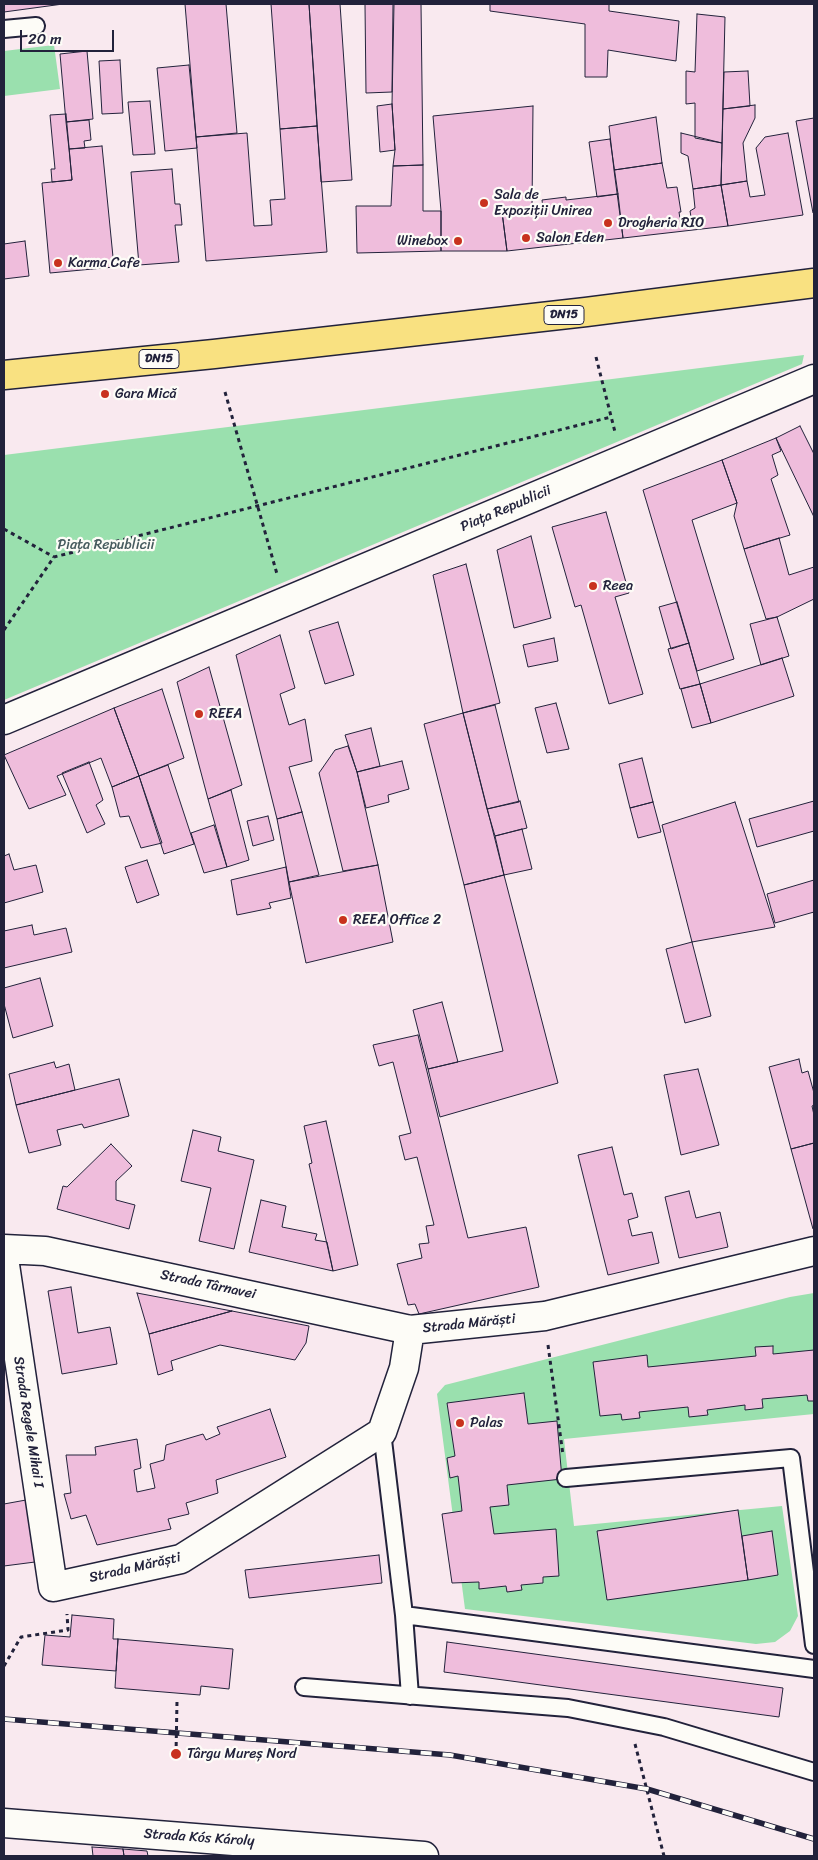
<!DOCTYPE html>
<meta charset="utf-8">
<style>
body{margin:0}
#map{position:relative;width:818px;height:1860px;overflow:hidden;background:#f9e9ef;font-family:Sriracha,sans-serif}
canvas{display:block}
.frame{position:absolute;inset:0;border:5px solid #22223b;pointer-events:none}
.scale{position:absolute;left:20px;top:30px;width:94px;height:22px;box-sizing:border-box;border:2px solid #22223b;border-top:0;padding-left:6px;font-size:15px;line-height:18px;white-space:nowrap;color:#22223b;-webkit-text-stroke:4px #fdfcf7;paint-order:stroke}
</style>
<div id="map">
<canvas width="818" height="1860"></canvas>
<div class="frame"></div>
<div class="scale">20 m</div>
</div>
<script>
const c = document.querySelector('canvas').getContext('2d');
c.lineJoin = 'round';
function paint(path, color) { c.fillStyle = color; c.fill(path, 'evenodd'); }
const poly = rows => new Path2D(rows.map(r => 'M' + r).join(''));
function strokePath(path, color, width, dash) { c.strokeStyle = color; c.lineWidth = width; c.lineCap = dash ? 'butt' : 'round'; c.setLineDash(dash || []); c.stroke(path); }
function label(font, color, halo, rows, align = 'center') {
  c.font = font + ' Sriracha,sans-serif'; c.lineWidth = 4.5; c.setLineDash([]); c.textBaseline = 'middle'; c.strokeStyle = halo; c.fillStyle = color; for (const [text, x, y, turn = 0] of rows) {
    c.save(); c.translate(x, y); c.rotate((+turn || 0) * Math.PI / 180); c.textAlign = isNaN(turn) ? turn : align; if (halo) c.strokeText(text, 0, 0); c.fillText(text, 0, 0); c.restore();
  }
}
paint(poly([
 [54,45,60,89,4,96,4,51],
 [804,355,802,364,4,700,4,455],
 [814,1293,814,1414,564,1439,574,1526,782,1506,798,1616,790,1631,775,1642,756,1644,465,1609,437,1394,445,1385,790,1297]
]), '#9ae0ae');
const building = poly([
 [4,4,63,4,4,12,4,4],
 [185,4,226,4,237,133,196,137,185,4],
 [271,4,309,4,317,126,280,129,271,4],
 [309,4,340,4,352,180,321,182,309,4],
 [365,4,393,4,392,92,366,93,365,4],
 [394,4,421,4,423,165,393,166,395,150,392,104,394,4],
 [490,4,609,4,609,11,679,21,676,61,608,50,607,77,585,77,585,24,490,11,490,4],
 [697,14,725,17,722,143,695,138,695,103,686,104,686,71,695,72,697,14],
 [87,51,93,119,66,122,60,54,87,51],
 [120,60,123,113,102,114,99,61,120,60],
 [189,65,197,148,165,151,157,68,189,65],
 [748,71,750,106,723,109,724,72,748,71],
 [150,101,155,154,133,155,128,102,150,101],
 [392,104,395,150,380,152,377,106,392,104],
 [755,105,755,118,743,143,747,181,721,185,723,109,755,105],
 [533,106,532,209,502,212,507,251,441,251,441,211,433,116,533,106],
 [66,114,72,180,52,182,51,169,55,169,50,115,66,114],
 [656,117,662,163,614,170,609,126,656,117],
 [814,118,814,213,813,213,796,121,814,118],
 [89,120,91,140,84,141,85,148,69,149,66,122,89,120],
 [317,126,327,252,206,261,196,137,247,133,254,226,272,225,270,200,285,199,280,129,317,126],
 [681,133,722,143,721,185,693,189,688,156,681,153,681,133],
 [788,133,803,215,728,226,721,185,747,181,750,197,765,195,756,148,765,137,788,133],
 [610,139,618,194,597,197,589,142,610,139],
 [102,146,114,267,50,273,42,183,72,180,69,149,102,146],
 [662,163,667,188,677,187,681,212,679,212,681,226,692,223,690,211,695,208,693,189,721,185,728,226,623,238,614,170,662,163],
 [423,165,423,211,441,211,441,251,357,253,356,206,391,206,393,166,423,165],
 [172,169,175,204,180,204,182,225,175,225,179,262,139,265,131,172,172,169],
 [618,194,623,238,507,251,502,212,543,208,542,200,566,197,566,200,618,194],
 [25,241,29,276,4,279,4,244,25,241],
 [800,426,814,454,814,517,776,438,800,426],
 [776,438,781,451,772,455,778,475,771,479,790,535,744,549,734,516,737,503,722,460,776,438],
 [722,460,737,503,692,520,734,659,697,671,643,490,722,460],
 [606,512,629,593,615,597,643,694,609,704,581,605,575,607,552,527,606,512],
 [531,536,551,618,514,628,497,550,531,536],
 [779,538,789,575,814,567,814,599,777,617,766,619,744,549,779,538],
 [466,564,500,703,463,713,433,575,466,564],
 [677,602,689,643,671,649,659,607,677,602],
 [777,617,789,656,761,665,750,624,777,617],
 [338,622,354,675,325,684,309,631,338,622],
 [280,635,295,688,280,694,289,725,305,719,312,761,289,767,302,812,277,819,236,655,280,635],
 [554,638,558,661,528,667,523,645,554,638],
 [689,643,700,684,680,689,668,649,689,643],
 [782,658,794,696,711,723,700,684,782,658],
 [209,667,242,785,208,799,177,682,209,667],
 [700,684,711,723,692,728,681,689,700,684],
 [162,689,184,758,139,776,114,708,162,689],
 [556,703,569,749,547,753,535,708,556,703],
 [495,705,519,802,487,809,463,713,495,705],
 [114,708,139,776,112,787,101,758,57,776,66,795,29,809,4,755,114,708],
 [463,713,504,875,464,885,424,724,463,713],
 [371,728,380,766,357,772,345,735,371,728],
 [348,746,357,772,378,865,343,871,319,773,335,750,348,746],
 [642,758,653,802,630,808,619,764,642,758],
 [402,761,409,789,388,795,389,802,366,808,357,772,402,761],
 [89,762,103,800,96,805,105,824,87,833,62,773,89,762],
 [168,765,194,844,164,854,139,776,168,765],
 [139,776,162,843,141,848,129,816,120,817,112,787,139,776],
 [231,790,249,860,227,867,208,799,231,790],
 [520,801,527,828,495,836,487,809,520,801],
 [814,801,814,831,757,847,749,819,814,801],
 [653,802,661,832,638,838,630,808,653,802],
 [735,802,775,927,692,942,662,825,735,802],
 [302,812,319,875,289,882,277,819,302,812],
 [268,816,274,840,253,846,247,821,268,816],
 [214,825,227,867,204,873,191,833,214,825],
 [522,829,532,869,504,875,495,836,522,829],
 [9,854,14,870,36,865,43,892,4,903,4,856,9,854],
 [147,860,159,895,137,903,125,867,147,860],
 [378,865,393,942,306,963,289,882,378,865],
 [286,867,291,898,269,903,271,908,237,915,231,880,286,867],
 [504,875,558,1083,440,1117,428,1069,503,1051,464,885,504,875],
 [814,880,814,912,775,923,767,894,814,880],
 [32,925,34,935,66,928,72,952,4,968,4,931,32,925],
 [692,942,711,1016,685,1023,666,949,692,942],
 [40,978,53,1026,13,1038,4,1004,4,988,40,978],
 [442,1002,458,1062,428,1069,413,1010,442,1002],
 [418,1035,468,1238,526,1227,539,1287,419,1314,415,1304,408,1305,397,1264,422,1258,419,1244,429,1243,426,1226,434,1225,417,1157,405,1160,399,1136,411,1133,393,1062,379,1066,373,1045,418,1035],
 [799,1059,802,1073,808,1071,814,1093,814,1105,812,1106,814,1115,814,1143,791,1149,769,1067,799,1059],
 [54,1062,56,1068,69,1064,75,1090,16,1105,9,1074,54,1062],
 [698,1069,719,1145,681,1155,664,1075,698,1069],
 [119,1079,129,1116,84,1128,82,1124,57,1130,61,1145,29,1153,16,1105,119,1079],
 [326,1121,358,1265,333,1271,309,1164,312,1163,304,1126,326,1121],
 [193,1130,221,1137,218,1151,254,1160,234,1249,199,1241,211,1188,181,1181,193,1130],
 [814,1143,814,1229,813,1229,791,1149,814,1143],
 [111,1144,132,1166,116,1181,116,1200,135,1205,129,1229,57,1209,63,1186,67,1187,111,1144],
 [612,1147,624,1195,632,1193,638,1217,628,1220,632,1236,652,1232,659,1263,608,1275,578,1155,612,1147],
 [689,1191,696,1218,720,1212,728,1247,679,1258,665,1197,689,1191],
 [261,1200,286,1206,282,1227,317,1234,315,1240,327,1242,333,1271,249,1252,261,1200],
 [71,1287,78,1333,110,1327,117,1364,62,1374,48,1291,71,1287],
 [137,1293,232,1311,149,1334,137,1293],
 [232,1311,309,1326,306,1343,295,1360,220,1345,171,1361,173,1370,158,1375,149,1334,232,1311],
 [773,1346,773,1354,814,1350,814,1401,808,1401,807,1395,762,1399,763,1408,745,1410,745,1405,707,1410,708,1415,689,1417,688,1407,639,1412,640,1418,622,1420,621,1414,600,1416,593,1362,647,1355,648,1367,756,1356,755,1347,773,1346],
 [524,1393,528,1424,557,1421,562,1479,507,1485,509,1505,490,1507,494,1534,556,1529,559,1576,543,1577,543,1583,521,1585,522,1590,507,1592,506,1586,479,1589,479,1582,452,1583,442,1514,462,1511,458,1476,450,1478,447,1458,455,1456,447,1403,524,1393],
 [270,1409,286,1457,216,1480,218,1493,186,1503,189,1514,168,1519,171,1529,97,1545,86,1515,71,1519,64,1494,71,1493,66,1455,96,1455,95,1447,137,1439,141,1468,134,1470,137,1492,155,1488,150,1464,164,1460,166,1445,203,1434,206,1440,220,1434,217,1427,270,1409],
 [26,1500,35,1562,4,1566,4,1504,26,1500],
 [738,1510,748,1580,607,1600,597,1531,738,1510],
 [772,1531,778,1575,748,1580,742,1536,772,1531],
 [379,1555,382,1583,249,1598,245,1570,379,1555],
 [72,1615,114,1619,113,1639,118,1639,116,1671,42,1665,45,1635,70,1637,72,1615],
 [118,1639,233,1649,229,1689,201,1686,200,1695,115,1688,118,1639],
 [447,1642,783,1688,779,1717,444,1672,447,1642],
 [92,1847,123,1849,124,1856,93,1856,92,1847],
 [123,1849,147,1851,148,1856,124,1856,123,1849]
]);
paint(building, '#efbddc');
strokePath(building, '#22223b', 1);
const service = poly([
 [4,29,36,26],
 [382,1432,404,1615,814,1669],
 [566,1478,791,1458,814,1645],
 [404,1615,410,1696],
 [304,1687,568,1708,664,1727,814,1772]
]);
const minor = poly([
 [4,720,814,379],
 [4,1249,45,1251,410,1330],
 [4,1258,53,1587,181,1559,382,1432,404,1368,410,1330,545,1316,814,1251],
 [4,1823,424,1856]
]);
const primary = poly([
 [4,375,214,354,586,312,814,283]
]);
strokePath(service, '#22223b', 20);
strokePath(minor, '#22223b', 31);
strokePath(primary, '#22223b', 31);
strokePath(poly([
 [596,357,615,432],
 [225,392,277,574],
 [4,529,54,557],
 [4,630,54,557,611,417],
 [548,1345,563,1455],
 [4,1666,21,1637,68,1630,67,1614],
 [635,1744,664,1856],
 [176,1754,177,1701]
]), '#22223b', 3, [4, 4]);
strokePath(service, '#fdfcf7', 16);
strokePath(minor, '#fdfcf7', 28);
strokePath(primary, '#f9e181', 28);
const rail = poly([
 [4,1719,450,1755,647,1789,814,1839]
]);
strokePath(rail, '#22223b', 5.5);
strokePath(rail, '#fdfcf7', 4, [11]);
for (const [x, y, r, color] of [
 [484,203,5,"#c8321e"],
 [608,223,5,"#c8321e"],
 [526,238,5,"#c8321e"],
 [458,241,5,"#c8321e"],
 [58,263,5,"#c8321e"],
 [105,394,5,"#c8321e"],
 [593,586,5,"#c8321e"],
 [199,714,5,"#c8321e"],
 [343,920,5,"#c8321e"],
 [460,1423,5,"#c8321e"],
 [176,1754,6,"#c8321e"]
]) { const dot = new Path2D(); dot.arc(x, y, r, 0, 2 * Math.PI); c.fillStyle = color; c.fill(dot); strokePath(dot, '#fdfcf7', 2); }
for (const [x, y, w] of [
 [564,315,40],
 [159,359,40]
]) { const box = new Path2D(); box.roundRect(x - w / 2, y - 9.5, w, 19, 4); c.fillStyle = '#fdfcf7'; c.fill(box); strokePath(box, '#22223b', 1); }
label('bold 12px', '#22223b', null, [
 ["DN15",564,315],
 ["DN15",159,359]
]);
label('14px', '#22223b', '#fdfcf7', [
 ["Sala de",494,195],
 ["Expoziții Unirea",494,211],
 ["Drogheria RIO",618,223],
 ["Salon Eden",536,238],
 ["Winebox",448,241,"right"],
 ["Karma Cafe",68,263],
 ["Gara Mică",115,394],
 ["Reea",603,586],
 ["REEA",209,714],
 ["REEA Office 2",353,920],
 ["Palas",470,1423],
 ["Târgu Mureș Nord",187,1754]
], 'left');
label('14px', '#22223b', '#fdfcf7', [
 ["Piața Republicii",506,509,-23],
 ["Strada Târnavei",208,1285,12],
 ["Strada Mărăști",469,1324,-6],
 ["Strada Regele Mihai I",28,1422,81],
 ["Strada Mărăști",135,1568,-13],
 ["Strada Kós Károly",199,1838,4]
]);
label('14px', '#465b5e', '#fdfcf7', [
 ["Piața Republicii",106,545]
]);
</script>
